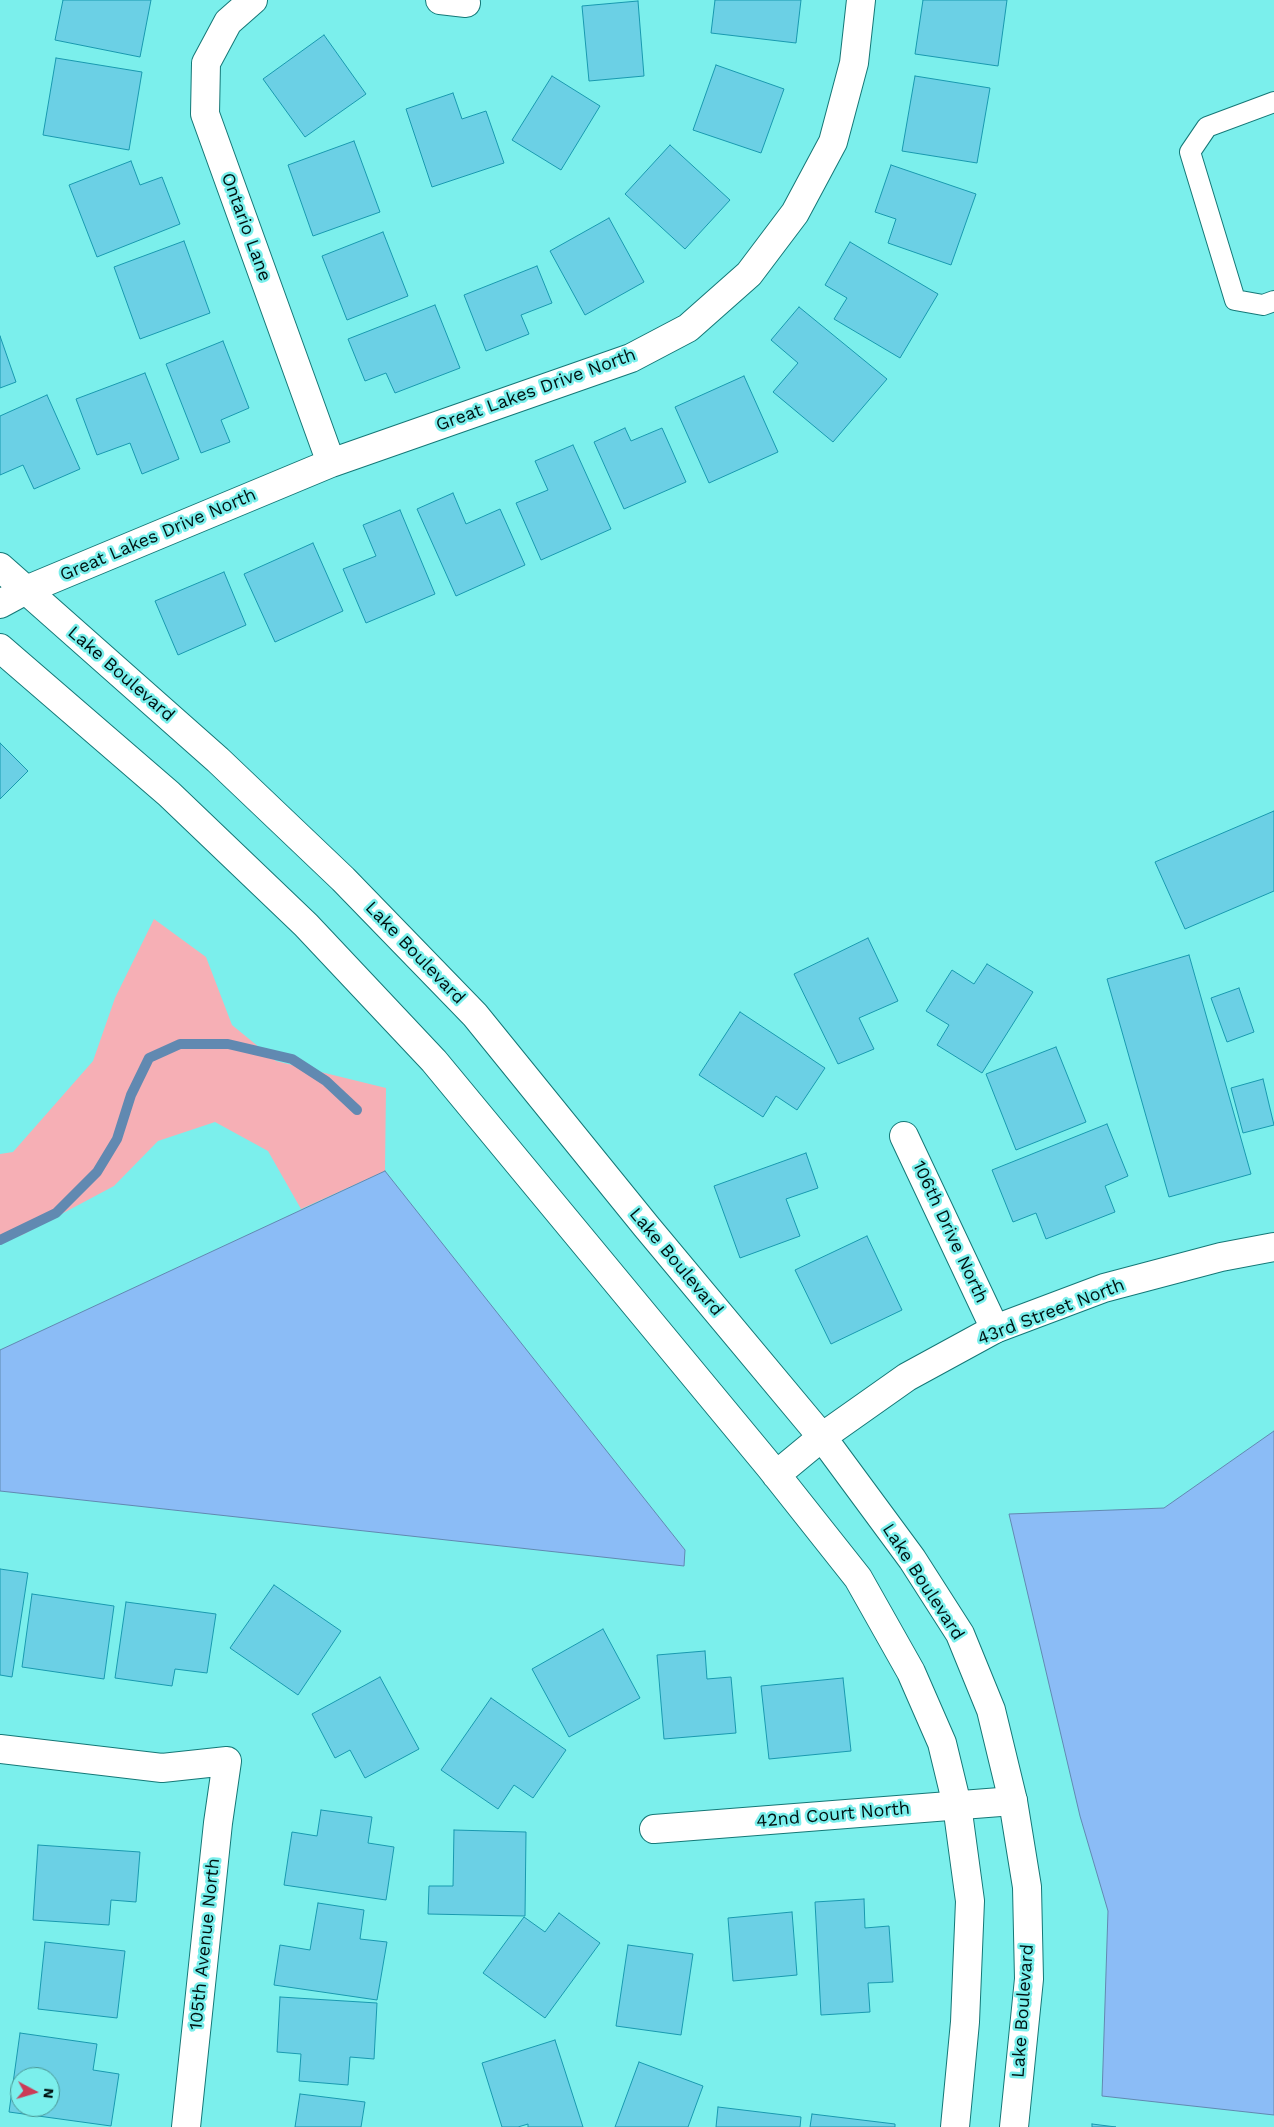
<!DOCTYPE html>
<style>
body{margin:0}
#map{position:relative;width:1274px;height:2127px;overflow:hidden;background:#7befec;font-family:"Work Sans",sans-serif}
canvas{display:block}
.north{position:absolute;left:10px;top:2067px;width:50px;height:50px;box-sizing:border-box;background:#7befec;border:1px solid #4a9794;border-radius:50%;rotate:96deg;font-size:14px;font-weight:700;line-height:20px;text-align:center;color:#001211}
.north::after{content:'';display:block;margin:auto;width:18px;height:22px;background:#cb3b58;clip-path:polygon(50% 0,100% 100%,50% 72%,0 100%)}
</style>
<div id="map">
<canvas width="1274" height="2127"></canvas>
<div class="north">N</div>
</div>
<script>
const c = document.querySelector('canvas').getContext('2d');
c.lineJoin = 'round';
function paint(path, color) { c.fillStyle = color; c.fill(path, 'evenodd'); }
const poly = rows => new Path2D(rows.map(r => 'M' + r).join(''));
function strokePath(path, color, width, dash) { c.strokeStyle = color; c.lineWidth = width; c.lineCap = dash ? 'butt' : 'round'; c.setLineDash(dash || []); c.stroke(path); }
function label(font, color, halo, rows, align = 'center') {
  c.font = font + ' "Work Sans",sans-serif'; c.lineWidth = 5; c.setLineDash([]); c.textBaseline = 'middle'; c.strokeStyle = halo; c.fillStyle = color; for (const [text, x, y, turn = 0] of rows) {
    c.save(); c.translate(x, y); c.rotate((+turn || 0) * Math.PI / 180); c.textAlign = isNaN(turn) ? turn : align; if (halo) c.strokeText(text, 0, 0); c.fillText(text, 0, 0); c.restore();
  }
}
paint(poly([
 [154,919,206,957,232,1025,276,1061,386,1088,385,1171,301,1209,268,1151,215,1122,158,1141,114,1186,22,1235,0,1242,0,1154,13,1152,93,1061,115,998]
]), '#f6afb5');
const water = poly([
 [385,1171,685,1550,684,1566,0,1491,0,1350,385,1171],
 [1274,1431,1274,2115,1102,2096,1108,1911,1080,1816,1009,1514,1164,1508,1274,1431]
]);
paint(water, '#8bbcf6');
strokePath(water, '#6189b1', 1);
strokePath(poly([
 [0,1240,56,1213,97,1172,117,1139,131,1095,149,1058,180,1044,228,1044,292,1059,326,1081,357,1110]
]), '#6189b1', 10);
const building = poly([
 [63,0,151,0,140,57,55,40,63,0],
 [715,0,801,0,796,43,711,33,715,0],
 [923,0,1007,0,998,66,915,54,923,0],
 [638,1,644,76,589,81,582,6,638,1],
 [324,35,366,94,305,137,263,79,324,35],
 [56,58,142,72,129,150,43,135,56,58],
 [716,65,784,89,761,153,693,130,716,65],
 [552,76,600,106,561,170,512,140,552,76],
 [915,76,990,88,977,163,902,151,915,76],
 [453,93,462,119,486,111,504,163,432,187,406,109,453,93],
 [354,141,380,212,313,236,288,165,354,141],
 [670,145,730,200,685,249,625,194,670,145],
 [131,161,140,185,162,177,180,224,97,257,69,185,131,161],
 [891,165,976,194,951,265,888,243,896,219,875,212,891,165],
 [609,218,644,282,585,315,550,251,609,218],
 [383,232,408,296,347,320,322,256,383,232],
 [184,241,210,313,140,339,114,267,184,241],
 [850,242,938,294,900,358,834,319,847,298,825,285,850,242],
 [537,266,552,303,521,315,529,334,486,351,464,295,537,266],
 [435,305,460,368,395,393,386,373,365,381,348,339,435,305],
 [799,307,887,379,833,442,773,392,798,363,771,340,799,307],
 [0,336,16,382,0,388,0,336],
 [223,341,249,408,221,420,230,442,201,453,166,364,223,341],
 [145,373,179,459,142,474,130,443,97,455,76,399,145,373],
 [744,376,778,452,709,483,675,407,744,376],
 [47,395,80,469,34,489,23,465,0,475,0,416,47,395],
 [625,428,631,441,662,428,686,482,624,509,594,442,625,428],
 [573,445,611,529,541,560,516,503,548,490,535,461,573,445],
 [453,493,466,524,500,509,525,565,456,596,417,509,453,493],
 [400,510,435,594,366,623,343,569,376,556,363,525,400,510],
 [313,543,343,611,275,642,244,574,313,543],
 [224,572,246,625,178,655,155,601,224,572],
 [0,743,28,771,0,799,0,743],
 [1274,811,1274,891,1185,929,1155,862,1274,811],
 [868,938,898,1001,859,1018,874,1049,838,1064,794,974,868,938],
 [1189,955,1251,1174,1169,1197,1107,979,1189,955],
 [987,964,1033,992,982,1073,937,1045,949,1025,926,1011,952,970,974,984,987,964],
 [1239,988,1254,1032,1227,1042,1211,998,1239,988],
 [740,1012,825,1068,797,1110,776,1096,763,1117,699,1075,740,1012],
 [1056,1047,1086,1122,1016,1150,986,1074,1056,1047],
 [1263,1079,1274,1125,1243,1133,1231,1088,1263,1079],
 [1107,1124,1128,1176,1105,1186,1115,1212,1046,1239,1036,1213,1013,1222,992,1170,1107,1124],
 [806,1153,818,1188,786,1199,800,1236,740,1258,714,1186,806,1153],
 [867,1236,902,1310,831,1344,795,1270,867,1236],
 [0,1569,28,1573,12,1677,0,1675,0,1569],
 [274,1585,341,1631,298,1695,230,1648,274,1585],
 [32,1594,114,1606,104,1679,22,1667,32,1594],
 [126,1602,216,1614,207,1673,175,1669,172,1686,115,1678,126,1602],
 [603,1629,640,1698,569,1737,532,1669,603,1629],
 [705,1651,707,1679,731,1677,736,1733,664,1739,657,1655,705,1651],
 [380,1677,419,1749,365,1778,350,1750,335,1758,312,1714,380,1677],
 [843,1678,851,1751,769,1759,761,1686,843,1678],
 [491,1698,566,1750,533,1798,514,1785,498,1809,441,1770,491,1698],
 [321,1810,372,1817,368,1843,394,1847,386,1900,284,1885,292,1832,317,1836,321,1810],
 [454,1830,526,1832,525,1916,428,1914,429,1886,453,1886,454,1830],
 [38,1845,140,1852,136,1902,111,1900,109,1925,33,1920,38,1845],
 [864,1899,865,1928,889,1926,893,1982,868,1983,870,2012,821,2015,815,1902,864,1899],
 [318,1903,364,1910,360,1939,387,1942,377,2000,274,1985,280,1945,310,1950,318,1903],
 [792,1912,797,1975,733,1981,728,1918,792,1912],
 [559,1913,600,1943,545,2018,483,1973,524,1917,545,1932,559,1913],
 [45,1942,125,1951,117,2018,38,2009,45,1942],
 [628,1945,693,1954,681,2035,616,2026,628,1945],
 [280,1997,377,2003,374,2059,350,2057,348,2085,299,2081,301,2054,277,2052,280,1997],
 [20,2033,97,2044,93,2070,119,2074,111,2126,9,2112,20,2033],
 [20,2077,50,2077,50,2107,20,2107,20,2077],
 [555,2040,583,2127,528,2127,528,2124,518,2127,502,2127,482,2063,555,2040],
 [639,2062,703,2086,688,2127,615,2127,639,2062],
 [300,2094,365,2102,361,2127,295,2127,300,2094],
 [718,2107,801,2117,800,2127,716,2127,718,2107],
 [812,2114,895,2124,895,2127,810,2127,812,2114],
 [1092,2124,1116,2127,1092,2127,1092,2124]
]);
paint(building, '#6bd0e5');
strokePath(building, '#1999af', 1);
const lane = poly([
 [1274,102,1207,127,1190,152,1235,300,1263,305,1274,301]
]);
const street = poly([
 [253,0,228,22,206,63,205,114,331,463],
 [440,0,466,3],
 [0,604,26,590,331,463,631,358,688,328,749,274,795,213,833,142,854,63,861,0],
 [904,1136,995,1329],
 [0,1749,162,1768,227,1761,218,1823,186,2127],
 [654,1829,1013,1801]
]);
const secondary = poly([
 [0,567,218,760,343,879,475,1015,646,1226,822,1437,912,1559,960,1634,991,1710,1013,1801,1027,1887,1029,1979,1014,2127],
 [0,648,169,794,306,925,434,1061,770,1467,858,1578,911,1672,942,1743,957,1805,970,1901,965,2022,955,2127],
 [776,1475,822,1437,907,1377,995,1329,1104,1288,1221,1257,1274,1247]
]);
strokePath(lane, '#147877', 22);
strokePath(street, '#147877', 30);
strokePath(secondary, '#147877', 30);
strokePath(lane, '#fff', 20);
strokePath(street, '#fff', 28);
strokePath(secondary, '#fff', 28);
label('18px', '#001211', '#7befec', [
 ["Ontario Lane",246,227,70],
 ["Great Lakes Drive North",536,390,-20],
 ["Great Lakes Drive North",158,535,-23],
 ["Lake Boulevard",121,674,41],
 ["Lake Boulevard",415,953,46],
 ["106th Drive North",950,1232,65],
 ["Lake Boulevard",676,1262,50],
 ["43rd Street North",1051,1312,-21],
 ["Lake Boulevard",923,1582,57],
 ["42nd Court North",833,1815,-5],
 ["105th Avenue North",205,1944,-84],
 ["Lake Boulevard",1023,2011,-86]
]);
</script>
